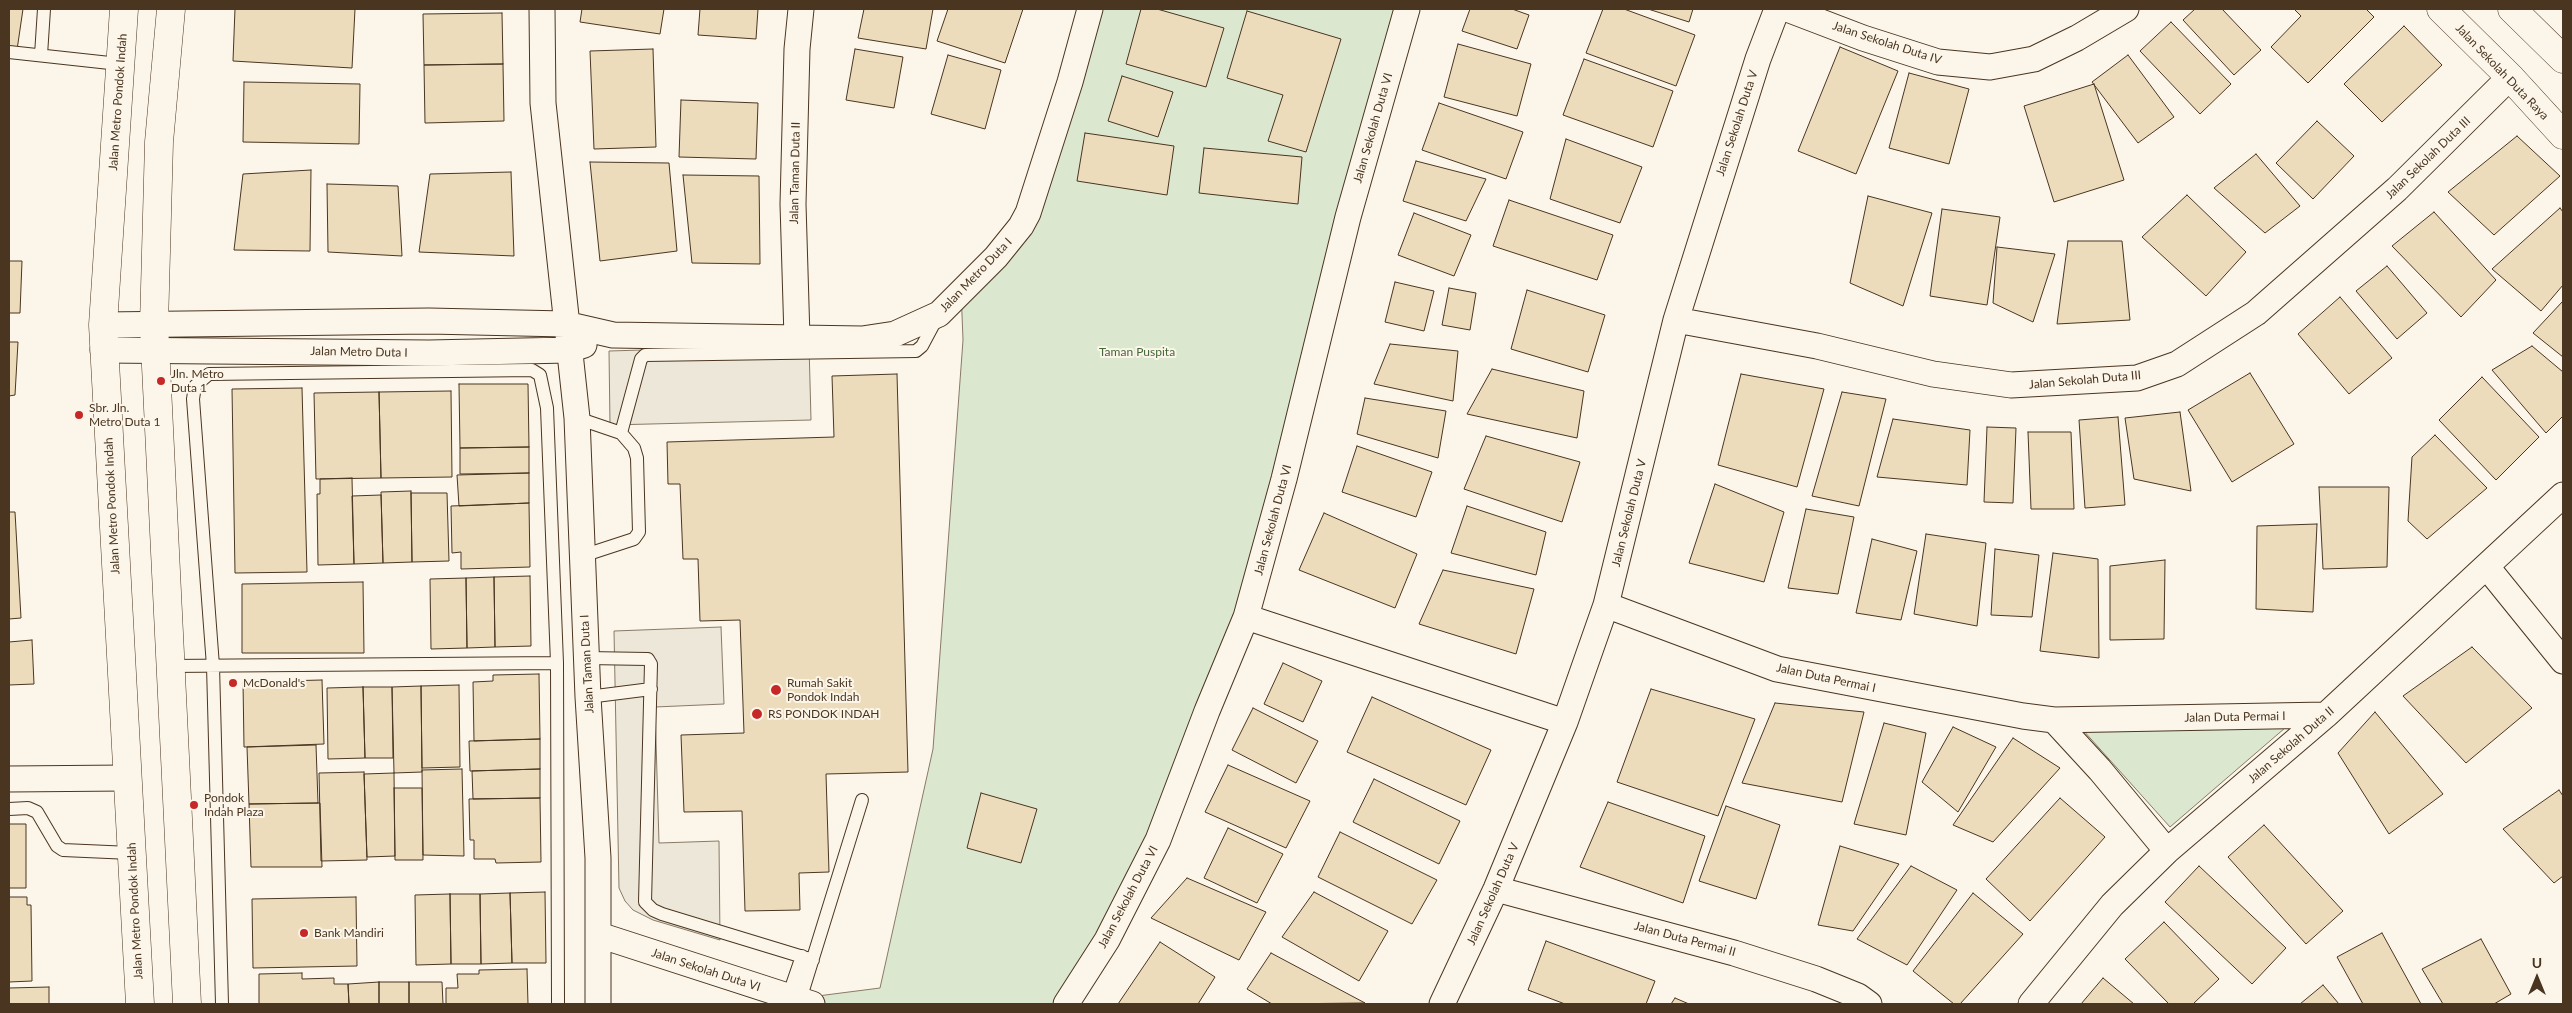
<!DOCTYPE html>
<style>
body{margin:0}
#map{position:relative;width:2572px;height:1013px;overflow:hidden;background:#fbf6e9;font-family:Lato,sans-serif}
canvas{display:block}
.frame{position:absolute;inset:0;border:10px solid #4a3520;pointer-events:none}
.north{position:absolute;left:2512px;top:953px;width:50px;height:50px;-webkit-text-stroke:4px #fbf6e9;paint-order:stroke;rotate:0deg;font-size:14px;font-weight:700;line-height:20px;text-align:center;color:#4a3520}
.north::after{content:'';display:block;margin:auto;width:18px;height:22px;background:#4a3520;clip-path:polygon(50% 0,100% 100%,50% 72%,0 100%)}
</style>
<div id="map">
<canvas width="2572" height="1013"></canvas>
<div class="frame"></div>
<div class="north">U</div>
</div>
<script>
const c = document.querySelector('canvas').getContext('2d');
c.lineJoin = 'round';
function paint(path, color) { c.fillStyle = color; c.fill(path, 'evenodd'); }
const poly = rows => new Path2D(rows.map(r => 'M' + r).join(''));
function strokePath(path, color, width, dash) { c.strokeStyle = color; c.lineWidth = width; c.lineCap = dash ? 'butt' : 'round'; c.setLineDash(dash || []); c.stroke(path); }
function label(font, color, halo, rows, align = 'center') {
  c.font = font + ' Lato,sans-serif'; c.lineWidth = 4; c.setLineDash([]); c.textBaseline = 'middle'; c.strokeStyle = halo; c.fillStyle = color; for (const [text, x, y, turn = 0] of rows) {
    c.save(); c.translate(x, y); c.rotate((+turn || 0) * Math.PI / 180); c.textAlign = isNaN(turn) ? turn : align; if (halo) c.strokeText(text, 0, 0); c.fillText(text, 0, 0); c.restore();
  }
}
const green = poly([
 [1087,9,1411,9,1248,606,1155,839,1061,1004,819,1004,802,998,880,988,933,749,963,340,961,290,1017,224,1087,9],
 [2285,728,2170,827,2082,729,2285,728]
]);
paint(green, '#dce7d0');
strokePath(green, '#887966', 1);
const parking = poly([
 [809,345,811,420,610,425,609,351,809,345],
 [721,627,724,704,655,707,659,843,719,841,720,940,653,920,633,910,625,901,619,888,614,631,721,627]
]);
paint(parking, '#ede7d9');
strokePath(parking, '#887966', 1);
const building = poly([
 [9,9,23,9,17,50,9,49,9,9],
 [235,9,355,9,352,68,233,61,235,9],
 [582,9,664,9,660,34,580,22,582,9],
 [700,9,758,9,756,39,698,35,700,9],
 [864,9,933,9,926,49,858,38,864,9],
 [948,9,1023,9,1005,63,937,41,948,9],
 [1141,9,1157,9,1224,28,1206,87,1126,64,1141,9],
 [1470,9,1512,9,1529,15,1517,49,1462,31,1470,9],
 [1603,9,1624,9,1695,35,1676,86,1586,53,1603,9],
 [1648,9,1693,9,1689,22,1648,9],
 [2195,9,2222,9,2261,50,2234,75,2183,20,2195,9],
 [2294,9,2366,9,2374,17,2308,83,2271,47,2301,16,2294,9],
 [1247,11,1341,39,1306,152,1268,141,1283,95,1227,78,1247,11],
 [502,13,503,64,424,65,423,14,502,13],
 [2171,22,2231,84,2200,114,2140,51,2171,22],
 [2404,26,2442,65,2382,122,2344,84,2404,26],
 [1458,44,1531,64,1517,116,1444,97,1458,44],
 [1840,47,1898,71,1856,174,1798,151,1840,47],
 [653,49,656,147,594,149,590,51,653,49],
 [855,49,903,57,894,108,846,100,855,49],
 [948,55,1001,70,985,129,931,114,948,55],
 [2128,55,2174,117,2138,143,2092,82,2128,55],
 [1584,59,1673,91,1653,147,1563,115,1584,59],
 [503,64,504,121,425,123,424,65,503,64],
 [1909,73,1969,89,1949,164,1889,148,1909,73],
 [1122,76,1173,92,1158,137,1108,121,1122,76],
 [244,82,360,84,359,144,243,142,244,82],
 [2094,84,2124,180,2054,202,2024,106,2094,84],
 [681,100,758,103,756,159,679,157,681,100],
 [1439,103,1523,132,1506,179,1422,150,1439,103],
 [2317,121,2354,156,2313,199,2276,163,2317,121],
 [1085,133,1174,146,1167,195,1077,181,1085,133],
 [2517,136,2560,176,2494,235,2448,192,2517,136],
 [1566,139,1642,167,1620,223,1550,199,1566,139],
 [1204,148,1302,157,1298,204,1199,193,1204,148],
 [2256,154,2300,206,2265,233,2214,188,2256,154],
 [1416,161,1486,179,1466,221,1403,201,1416,161],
 [590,162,669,163,677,251,600,261,590,162],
 [311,170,310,251,234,250,243,174,311,170],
 [511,172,514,256,419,252,430,174,511,172],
 [683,175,759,176,760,264,692,263,683,175],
 [327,184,398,186,402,256,328,252,327,184],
 [2187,195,2246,252,2206,296,2142,237,2187,195],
 [1868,196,1932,213,1903,306,1850,283,1868,196],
 [1509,200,1613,235,1597,280,1493,246,1509,200],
 [2560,208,2563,212,2563,285,2541,311,2492,269,2560,208],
 [1942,209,2000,217,1987,305,1930,296,1942,209],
 [2434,212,2496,280,2461,317,2392,246,2434,212],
 [1414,213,1471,235,1454,276,1398,255,1414,213],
 [2068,241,2122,241,2130,320,2057,324,2068,241],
 [1997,247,2055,254,2033,322,1993,303,1997,247],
 [9,261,22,261,20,313,9,313,9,261],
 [2387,266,2427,313,2397,339,2356,291,2387,266],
 [1395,282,1434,291,1424,331,1385,322,1395,282],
 [1449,288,1476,293,1470,330,1442,325,1449,288],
 [1527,290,1605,315,1588,372,1511,349,1527,290],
 [2340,297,2392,358,2349,394,2298,334,2340,297],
 [2563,301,2563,357,2533,333,2563,301],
 [9,342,18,342,15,395,9,396,9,342],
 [1390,344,1458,351,1453,401,1374,384,1390,344],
 [2532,346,2563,372,2563,416,2546,433,2492,370,2532,346],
 [1492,369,1584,391,1577,438,1467,414,1492,369],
 [2250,373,2294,444,2232,482,2188,410,2250,373],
 [897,374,908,772,826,774,829,872,799,873,800,910,745,911,742,811,684,812,681,735,744,733,740,620,700,621,698,559,683,559,680,484,668,484,667,442,834,437,832,376,897,374],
 [1741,374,1824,389,1797,487,1718,465,1741,374],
 [2482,377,2539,437,2496,480,2439,420,2482,377],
 [459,384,528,384,529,447,460,448,459,384],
 [302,388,307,572,235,573,232,389,302,388],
 [451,391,452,477,381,478,379,392,451,391],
 [379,392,381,478,316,479,314,393,379,392],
 [1842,392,1886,399,1859,506,1812,496,1842,392],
 [1365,398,1446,411,1438,458,1357,434,1365,398],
 [2180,412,2191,491,2134,479,2125,418,2180,412],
 [2118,417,2125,505,2085,508,2079,420,2118,417],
 [1893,419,1970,430,1967,485,1877,477,1893,419],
 [1987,427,2016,428,2013,503,1984,502,1987,427],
 [2028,432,2071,432,2074,509,2031,509,2028,432],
 [2435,435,2487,488,2427,539,2408,521,2412,457,2435,435],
 [1486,436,1580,462,1562,522,1464,489,1486,436],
 [1357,446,1432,472,1416,517,1342,492,1357,446],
 [529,447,529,473,460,474,460,448,529,447],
 [529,473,529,503,459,506,457,475,529,473],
 [352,478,354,564,318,565,317,494,320,494,320,479,352,478],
 [1715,484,1784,512,1764,582,1689,563,1715,484],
 [2319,487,2389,487,2387,567,2323,569,2319,487],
 [411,491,412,562,383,563,381,492,411,491],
 [411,493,447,493,449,561,412,562,411,493],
 [381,495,383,563,354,564,352,496,381,495],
 [529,503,530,567,461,569,461,552,452,553,451,506,529,503],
 [1467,506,1546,532,1536,575,1451,553,1467,506],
 [1806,509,1854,517,1838,594,1788,588,1806,509],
 [9,512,15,512,21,618,9,619,9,512],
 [1324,513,1417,554,1395,608,1299,570,1324,513],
 [2317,524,2313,612,2256,609,2257,526,2317,524],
 [1926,534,1986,543,1977,626,1914,614,1926,534],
 [1872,539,1917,551,1901,620,1856,613,1872,539],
 [1995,549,2039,555,2032,617,1991,615,1995,549],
 [2053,553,2098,559,2099,658,2040,651,2053,553],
 [2165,560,2164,639,2110,640,2110,566,2165,560],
 [1443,570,1534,589,1516,654,1419,624,1443,570],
 [530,576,531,646,495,647,494,577,530,576],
 [494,577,495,647,467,648,466,578,494,577],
 [466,578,467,648,431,649,430,579,466,578],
 [363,582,364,653,242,653,242,584,363,582],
 [32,640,34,684,9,685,9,642,32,640],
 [2472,647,2532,708,2466,763,2403,696,2472,647],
 [1283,663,1322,681,1303,722,1264,704,1283,663],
 [539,674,540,739,474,741,473,682,493,681,493,675,539,674],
 [322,680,324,744,244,747,243,682,322,680],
 [459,685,460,767,422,768,421,686,459,685],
 [421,686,422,772,394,773,392,687,421,686],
 [363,687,365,758,328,759,327,688,363,687],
 [363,687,392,687,393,758,365,758,363,687],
 [1651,689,1755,719,1718,816,1617,782,1651,689],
 [1372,697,1491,750,1466,805,1347,752,1372,697],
 [1775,703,1864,712,1842,802,1742,783,1775,703],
 [1253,708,1318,741,1296,783,1232,750,1253,708],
 [2375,712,2443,794,2389,834,2338,753,2375,712],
 [1884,723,1926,733,1906,835,1854,824,1884,723],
 [1953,727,1996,747,1958,812,1922,782,1953,727],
 [2013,738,2060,768,1993,842,1953,825,2013,738],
 [540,739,540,769,470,771,469,741,540,739],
 [316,745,318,803,249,804,247,747,316,745],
 [1228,765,1310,801,1286,848,1205,812,1228,765],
 [462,769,464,856,423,855,422,770,462,769],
 [540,769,540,798,473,799,472,771,540,769],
 [364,772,367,860,321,861,319,773,364,772],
 [394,773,395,856,367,857,364,774,394,773],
 [1374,779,1460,821,1439,864,1353,822,1374,779],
 [394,788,422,788,423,860,395,860,394,788],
 [2559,790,2563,796,2563,876,2554,883,2503,829,2559,790],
 [981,793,1037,809,1021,863,967,848,981,793],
 [540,798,541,862,496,863,495,859,474,859,474,840,470,840,469,799,540,798],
 [2060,798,2105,837,2030,921,1986,879,2060,798],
 [1608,802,1705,836,1683,903,1580,867,1608,802],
 [318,803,320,803,322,867,251,867,249,804,318,803],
 [1726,806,1780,825,1756,899,1699,881,1726,806],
 [9,824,26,824,26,888,9,888,9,824],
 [2264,825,2343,911,2306,944,2228,857,2264,825],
 [1228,828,1283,854,1257,903,1204,878,1228,828],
 [1340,832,1437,880,1412,924,1318,877,1340,832],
 [1840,846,1899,864,1853,931,1818,925,1840,846],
 [1911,866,1957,890,1907,965,1857,939,1911,866],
 [2199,866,2286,948,2252,984,2165,902,2199,866],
 [1187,878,1266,912,1239,960,1151,918,1187,878],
 [545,892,546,963,512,963,510,893,545,892],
 [1314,892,1388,931,1359,981,1282,937,1314,892],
 [510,893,512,963,481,964,480,894,510,893],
 [1973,893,2023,934,1960,1004,1954,1004,1913,971,1973,893],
 [450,894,451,964,416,965,415,895,450,894],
 [450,894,480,894,481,964,451,964,450,894],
 [9,897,27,897,27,905,31,905,32,981,9,982,9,897],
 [356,897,357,966,253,968,252,899,356,897],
 [2164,922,2219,979,2193,1004,2169,1004,2125,959,2164,922],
 [2382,933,2421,1004,2363,1004,2337,957,2382,933],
 [2481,939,2511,994,2494,1004,2443,1004,2422,969,2481,939],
 [1546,941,1655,981,1646,1004,1565,1004,1528,990,1546,941],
 [1160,942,1215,977,1198,1004,1118,1004,1160,942],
 [1271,953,1365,1003,1272,1004,1247,989,1271,953],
 [527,969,528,1004,446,1004,446,988,458,988,457,974,479,974,479,970,527,969],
 [302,973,302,979,334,978,334,984,348,984,349,1004,259,1004,259,974,302,973],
 [2103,978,2134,1004,2081,1004,2103,978],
 [379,982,409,982,409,1004,379,1004,379,982],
 [379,982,379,1004,349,1004,348,984,379,982],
 [409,982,442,982,443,1004,409,1004,409,982],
 [2323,985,2339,1004,2300,1004,2323,985],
 [49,987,49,1004,9,1004,9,988,49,987],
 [1675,998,1689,1004,1671,1004,1675,998]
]);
paint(building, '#ecdcbc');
strokePath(building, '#4a3520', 1);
const lane = poly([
 [9,52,119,64],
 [41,55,44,9],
 [577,418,621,433,634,448,637,458,639,532,634,539,582,556],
 [621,433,641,359,645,355,916,351,922,346,938,316],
 [587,658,648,659,651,664,645,902,653,910,662,914,813,960],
 [169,666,557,663],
 [588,697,651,689],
 [9,809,28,808,37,812,57,846,63,850,131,853],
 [788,997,802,956],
 [800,1000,862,800],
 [222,1004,213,666,193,399,195,386,209,374,532,370,540,375,547,408,557,663,558,1004]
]);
const street = poly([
 [542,9,543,103,577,418,588,697,598,858,598,1004],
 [1787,9,1863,38,1938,62,1990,67,2034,59,2077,38,2126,9],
 [1676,320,1817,346,1933,374,2011,385,2137,378,2177,364,2256,313,2397,189,2510,77],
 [103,325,429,321,565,324,613,335,862,339,895,334,939,314,996,257,1021,226,1028,213,1070,82,1090,9],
 [797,338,793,204,797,49,801,9],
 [103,350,429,353,568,350,584,345],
 [2487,567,2563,661],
 [1606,605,1777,669,2023,716,2054,720,2326,715],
 [1246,617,1565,722],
 [2054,720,2100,770,2167,851],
 [9,779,126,778],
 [1496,889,1734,953,1816,979,1858,996,1869,1004],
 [599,935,812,1004],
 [1066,1004,1107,940,1158,840,1207,711,1246,617,1284,479,1348,217,1407,9],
 [1442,1004,1496,889,1565,722,1606,605,1676,320,1758,59,1777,9],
 [2031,1004,2112,905,2167,851,2326,715,2563,495]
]);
const secondary = poly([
 [2441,9,2510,77,2563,135],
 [2512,9,2563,59]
]);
const highway = poly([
 [124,9,103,325,140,1004],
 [171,9,159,142,154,325,187,1004]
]);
strokePath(lane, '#4a3520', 14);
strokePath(street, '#4a3520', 27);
strokePath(secondary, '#4a3520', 29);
strokePath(highway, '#4a3520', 29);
strokePath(lane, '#fbf6e9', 12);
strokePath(street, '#fbf6e9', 25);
strokePath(secondary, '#fbf6e9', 28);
strokePath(highway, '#fbf6e9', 28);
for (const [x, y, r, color] of [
 [161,381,5,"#c62828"],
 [79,415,5,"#c62828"],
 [233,683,5,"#c62828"],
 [776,690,6,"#c62828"],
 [757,714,6,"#c62828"],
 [194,805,5,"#c62828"],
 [304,933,5,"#c62828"]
]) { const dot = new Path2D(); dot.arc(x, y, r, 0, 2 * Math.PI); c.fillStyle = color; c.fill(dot); strokePath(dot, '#fbf6e9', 2); }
label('12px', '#4a3520', '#fbf6e9', [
 ["Jalan Sekolah Duta IV",1887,43,18],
 ["Jalan Sekolah Duta Raya",2502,72,46],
 ["Jalan Metro Pondok Indah",118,102,-86],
 ["Jalan Sekolah Duta V",1737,123,-72],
 ["Jalan Sekolah Duta VI",1373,128,-74],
 ["Jalan Sekolah Duta III",2428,158,-44],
 ["Jalan Taman Duta II",795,173,-89],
 ["Jalan Metro Duta I",976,275,-46],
 ["Jalan Metro Duta I",359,352,1],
 ["Jalan Sekolah Duta III",2085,380,-5],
 ["Jalan Metro Pondok Indah",112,506,-93],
 ["Jalan Sekolah Duta V",1629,513,-76],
 ["Jalan Sekolah Duta VI",1273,520,-75],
 ["Jalan Taman Duta I",587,664,-93],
 ["Jalan Duta Permai I",1826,678,12],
 ["Jalan Duta Permai I",2235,717,-1],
 ["Jalan Sekolah Duta II",2291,745,-41],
 ["Jalan Sekolah Duta V",1493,894,-66],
 ["Jalan Sekolah Duta VI",1128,897,-62],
 ["Jalan Metro Pondok Indah",135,911,-93],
 ["Jalan Duta Permai II",1685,939,15],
 ["Jalan Sekolah Duta VI",706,970,18]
]);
label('12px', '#436837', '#fbf6e9', [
 ["Taman Puspita",1137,352]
]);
label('12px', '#4a3520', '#fbf6e9', [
 ["Jln. Metro",171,374],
 ["Duta 1",171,388],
 ["Sbr. Jln.",89,408],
 ["Metro Duta 1",89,422],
 ["McDonald's",243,683],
 ["Rumah Sakit",787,683],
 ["Pondok Indah",787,697],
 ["RS PONDOK INDAH",768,714],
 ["Pondok",204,798],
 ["Indah Plaza",204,812],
 ["Bank Mandiri",314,933]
], 'left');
</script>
